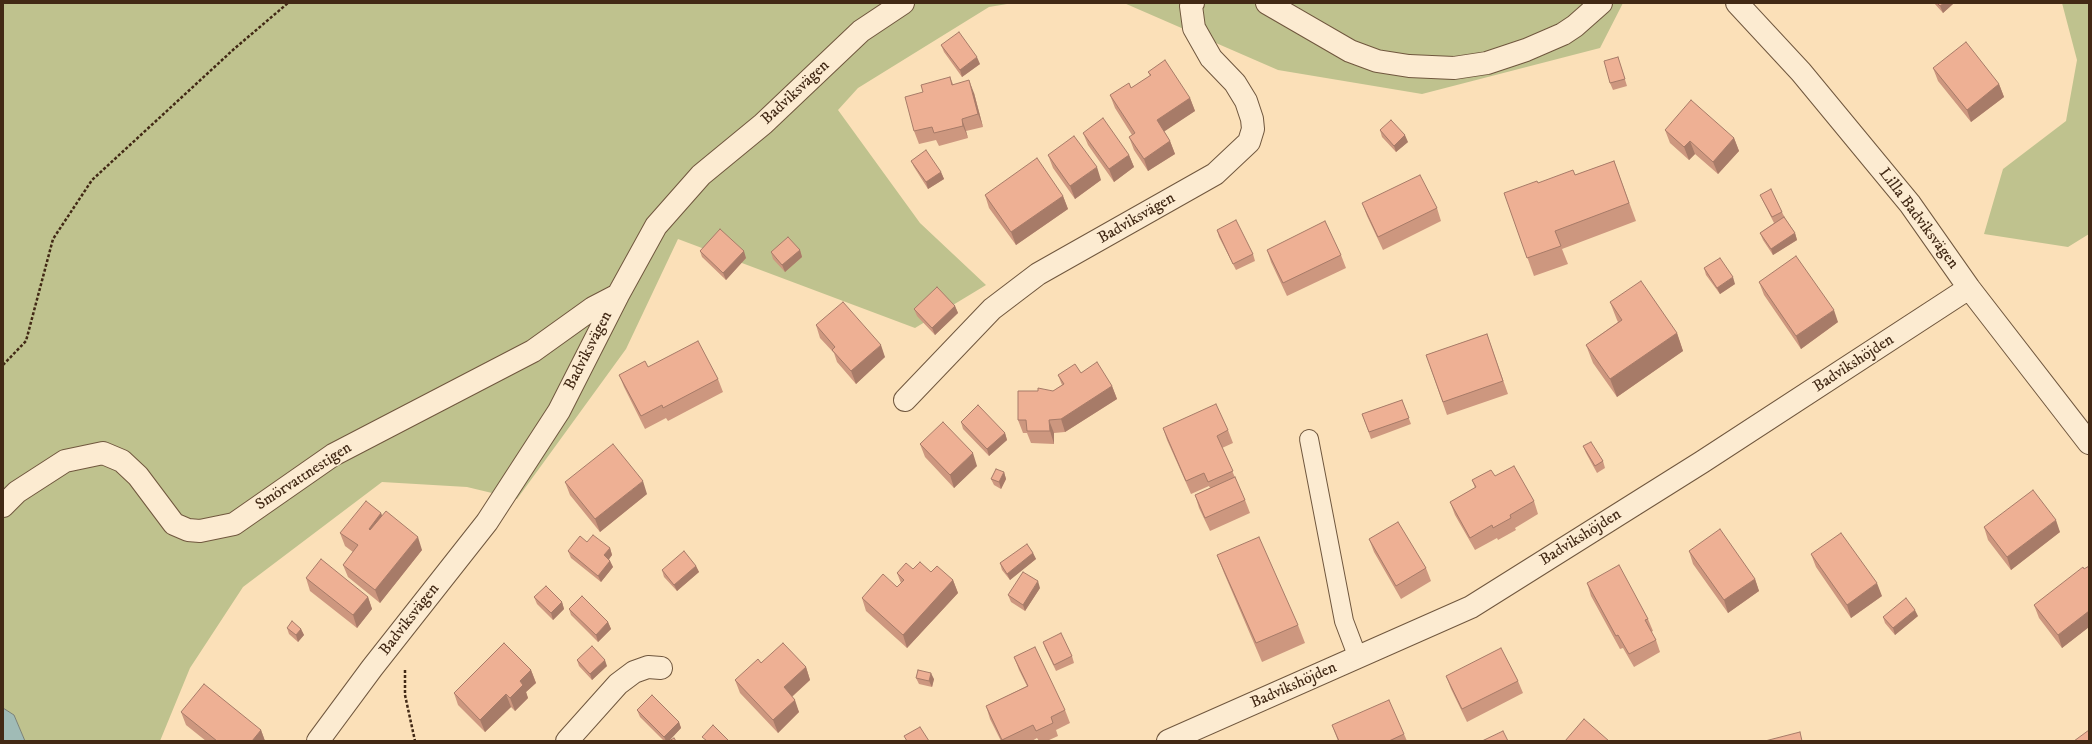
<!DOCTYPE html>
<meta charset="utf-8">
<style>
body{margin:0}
#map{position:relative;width:2092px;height:744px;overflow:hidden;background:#fbe0b8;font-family:"IM FELL DW Pica",serif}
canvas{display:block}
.frame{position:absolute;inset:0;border:4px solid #422915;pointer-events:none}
</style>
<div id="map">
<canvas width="2092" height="744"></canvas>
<div class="frame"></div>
</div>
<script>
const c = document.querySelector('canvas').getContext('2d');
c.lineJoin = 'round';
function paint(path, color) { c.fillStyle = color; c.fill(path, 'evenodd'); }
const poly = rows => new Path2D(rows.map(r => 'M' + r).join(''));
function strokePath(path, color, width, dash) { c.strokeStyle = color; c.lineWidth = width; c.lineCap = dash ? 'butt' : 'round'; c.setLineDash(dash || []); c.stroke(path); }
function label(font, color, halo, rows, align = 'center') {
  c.font = font + ' "IM FELL DW Pica",serif'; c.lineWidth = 3.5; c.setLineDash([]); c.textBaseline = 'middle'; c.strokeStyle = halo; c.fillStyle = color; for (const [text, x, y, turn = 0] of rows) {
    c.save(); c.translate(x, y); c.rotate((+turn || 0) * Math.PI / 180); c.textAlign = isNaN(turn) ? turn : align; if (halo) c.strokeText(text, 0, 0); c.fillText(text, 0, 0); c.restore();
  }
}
paint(poly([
 [3,3,1013,3,989,7,858,88,838,110,920,223,986,285,915,328,678,239,626,349,517,499,467,487,382,482,243,587,190,668,160,741,25,741,14,715,3,708],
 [1124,3,1623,3,1600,48,1422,94,1278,70],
 [2062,3,2089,3,2089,234,2068,247,1984,234,2003,169,2066,121,2077,60]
]), '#bfc28e');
const water = poly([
 [3,708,14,715,25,741,3,741,3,708]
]);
paint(water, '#a0bbb6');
strokePath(water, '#7a8176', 1);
const service = poly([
 [1309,439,1344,621,1358,658]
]);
const minor = poly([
 [1267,3,1350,51,1377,61,1409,66,1454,68,1487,63,1526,50,1563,34,1575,26,1601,3],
 [1737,3,1801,72,1910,204,1969,288,2089,443],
 [905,400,992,309,1038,274,1215,174,1249,142,1253,129,1252,119,1246,101,1235,83,1211,58,1194,28,1191,6,1193,3],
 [3,506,17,492,65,461,103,453,122,461,138,476,174,524,188,530,200,531,234,524,333,455,533,351,593,308,618,295],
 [318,741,372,668,487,522,559,411,618,295,656,226,701,175,763,124,861,31,903,3],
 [567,741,618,684,634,672,648,667,661,668],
 [1168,741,1471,607,1702,462,1969,288]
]);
strokePath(service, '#70573e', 20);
strokePath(minor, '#70573e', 24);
strokePath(poly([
 [3,365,26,341,53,239,92,180,234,49,288,3],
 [405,670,405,695,415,741]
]), '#422915', 2.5, [3, 2]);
strokePath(service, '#fcebd1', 18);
strokePath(minor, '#fcebd1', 22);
paint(poly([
 [1934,3,1953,3,1953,4,1943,13],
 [941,45,980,64,962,77,944,52],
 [1618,57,1627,86,1613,90,1610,83],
 [1933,68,1999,84,2004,97,1971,122,1938,81],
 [1148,72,1190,98,1195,111,1164,131,1170,141,1175,154,1148,171,1134,150,1129,137,1132,135,1115,108,1110,95,1131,88,1150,76],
 [950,77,953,84,974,93,983,127,966,131,968,138,939,146,936,140,919,144,914,131,923,92],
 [1380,130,1408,142,1396,152,1382,137],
 [1665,130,1734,138,1739,151,1718,174,1695,154,1689,160,1670,143],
 [1083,133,1129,155,1134,167,1114,182,1088,145],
 [1048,155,1101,180,1075,199,1053,168],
 [911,161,941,172,944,179,928,189,914,167],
 [1614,161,1636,221,1562,249,1568,264,1534,276,1504,193,1538,183,1575,175],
 [985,195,1063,196,1068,209,1016,245,989,208],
 [1760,195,1782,212,1785,218,1795,233,1797,240,1773,255,1763,240,1760,233,1774,223],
 [1362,203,1437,208,1441,221,1383,250,1367,216],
 [1217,230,1253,254,1255,261,1236,270,1219,237],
 [800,250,802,257,785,272,773,259,771,252],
 [1267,250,1341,255,1346,268,1287,296,1271,262],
 [700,251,746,258,726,280,702,257],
 [1704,268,1735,284,1720,294,1706,275],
 [1759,282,1838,322,1801,349,1764,295],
 [1610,302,1677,333,1683,351,1617,397,1593,363,1586,345,1618,322,1617,320],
 [955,306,958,313,935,335,917,316,914,309],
 [816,325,885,357,856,384,837,362,834,353,820,338],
 [1487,334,1508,394,1447,415,1426,355],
 [648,367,718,379,723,392,668,421,666,418,645,429,624,387,619,375],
 [1081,373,1112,386,1117,399,1065,432,1054,433,1054,444,1031,443,1027,433,1023,433,1018,420,1053,391,1062,385,1058,375],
 [1402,400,1411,424,1371,439,1362,414],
 [961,422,1005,433,1007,440,989,456,963,429],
 [1163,428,1228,430,1233,443,1222,448,1245,500,1250,513,1210,531,1199,508,1195,495,1210,488,1209,486,1191,494,1167,440],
 [920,444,977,466,954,488,925,457],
 [1583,446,1603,461,1605,468,1597,473,1586,453],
 [1004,472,1006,479,1001,489,994,485,991,479],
 [1495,476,1534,501,1538,514,1515,528,1516,530,1498,540,1497,538,1475,550,1455,515,1450,502,1475,488,1472,480],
 [565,482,647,494,600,532,570,495],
 [381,513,382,516,422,550,380,603,348,577,343,565,353,552,345,546,340,533],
 [1984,527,2060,532,2011,570,1988,540],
 [1369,539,1426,568,1431,581,1401,599,1374,552],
 [587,542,610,548,612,555,609,559,613,567,601,582,571,558,568,551],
 [1689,551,1755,579,1759,591,1728,613,1693,564],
 [1033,553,1036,559,1010,580,1002,570,1000,563],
 [1811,554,1882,596,1851,618,1816,567],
 [1217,555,1298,625,1305,643,1262,662,1224,573],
 [696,566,699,572,677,591,664,577,662,570],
 [2089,566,2089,627,2062,648,2039,618,2034,605],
 [913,569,931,572,953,580,958,593,907,648,866,611,862,598,897,587,901,583,897,573],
 [306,578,368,597,372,609,357,628,310,591],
 [1587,583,1648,619,1653,631,1651,632,1656,640,1660,652,1634,667,1623,648,1620,649,1591,596],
 [1040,588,1025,611,1011,602,1008,595],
 [534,597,562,602,564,609,553,620,537,604],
 [569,609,608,622,611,629,598,642,571,615],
 [1918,616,1895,635,1885,623,1883,617],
 [287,628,301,629,304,635,298,642,289,634],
 [1043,642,1072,656,1074,663,1056,671,1045,648],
 [1014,657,1065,710,1070,723,1056,730,1058,736,1047,741,1039,741,1037,738,1032,741,1001,741,990,719,986,706,1027,686,1019,670],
 [577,660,607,666,592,680,579,666],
 [761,663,806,667,810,680,792,697,799,712,778,733,740,693,735,680],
 [531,670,536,683,526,692,528,698,515,711,511,707,485,732,458,705,454,693],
 [1446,676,1518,681,1523,693,1467,722,1451,689],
 [916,678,934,679,932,687,919,684],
 [637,710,679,722,681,728,669,741,664,741,640,717],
 [181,712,261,730,265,741,206,741,186,725],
 [1332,725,1404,734,1407,741,1338,741]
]), '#cd977f');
paint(poly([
 [1944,3,1953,3,1953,4,1943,13,1940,6],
 [977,57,980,64,962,77,960,70],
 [969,80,974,93,983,127,978,114],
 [1999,84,2004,97,1971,122,1967,110],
 [1190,98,1195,111,1162,133,1157,120],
 [962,119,966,131,968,138,963,126],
 [1405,135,1408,142,1396,152,1394,146],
 [1734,138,1739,151,1718,174,1713,162],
 [1170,141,1175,154,1148,171,1144,159],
 [1690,141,1695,154,1689,160,1684,147],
 [1129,155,1134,167,1114,182,1109,169],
 [1097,167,1101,180,1075,199,1070,186],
 [941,172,944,179,928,189,926,182],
 [1063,196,1068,209,1016,245,1011,232],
 [1795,233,1797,240,1773,255,1771,249],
 [800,250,802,257,785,272,782,265],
 [744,251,746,258,726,280,723,273],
 [1733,277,1735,284,1720,294,1717,288],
 [955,306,958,313,935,335,932,328],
 [1834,310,1838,322,1801,349,1796,336],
 [1677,333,1683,351,1617,397,1610,379],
 [881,345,885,357,856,384,851,371],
 [1112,386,1117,399,1065,432,1061,419],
 [1049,420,1054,433,1054,444,1050,431],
 [1005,433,1007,440,989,456,987,449],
 [973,453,977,466,954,488,950,475],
 [1004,472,1006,479,1001,489,999,482],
 [643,481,647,494,600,532,595,519],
 [381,513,386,526,373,542,369,529],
 [2056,520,2060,532,2011,570,2007,557],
 [418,537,422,550,380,603,375,590],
 [610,548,612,555,607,562,604,555],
 [1033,553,1036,559,1010,580,1007,574],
 [610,561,613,567,601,582,598,576],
 [696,566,699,572,677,591,674,585],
 [1755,579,1759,591,1728,613,1724,600],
 [953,580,958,593,907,648,903,635],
 [1038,581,1040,588,1025,611,1023,605],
 [1877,583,1882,596,1851,618,1847,605],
 [368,597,372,609,357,628,353,615],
 [562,602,564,609,553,620,551,613],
 [1915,610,1918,616,1895,635,1893,628],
 [2089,611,2089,627,2062,648,2058,635],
 [608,622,611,629,598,642,596,635],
 [301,629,304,635,298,642,296,635],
 [605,660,607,666,592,680,590,674],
 [806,667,810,680,788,700,784,687],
 [531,670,536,683,526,692,528,698,515,711,510,698,520,681],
 [931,673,934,679,932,687,929,681],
 [506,694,511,707,485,732,480,720],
 [795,700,799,712,778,733,773,720],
 [679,722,681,728,669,741,666,741,664,737],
 [261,730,265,741,252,741]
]), '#a77b68');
const building = poly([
 [1937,3,1944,3,1940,6,1937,3],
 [959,32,977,57,960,70,941,45,959,32],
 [1966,42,1999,84,1967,110,1933,68,1966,42],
 [1618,57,1625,79,1610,83,1604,61,1618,57],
 [1165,60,1190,98,1157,120,1170,141,1144,159,1129,137,1135,133,1110,95,1129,83,1131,88,1151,75,1148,72,1165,60],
 [950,77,952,85,969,80,978,114,962,119,963,126,934,133,932,127,914,131,905,97,923,92,921,85,950,77],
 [1691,100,1734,138,1713,162,1690,141,1684,147,1665,130,1691,100],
 [1103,118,1129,155,1109,169,1083,133,1103,118],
 [1391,120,1405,135,1394,146,1380,130,1391,120],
 [1074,136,1097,167,1070,186,1048,155,1074,136],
 [926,150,941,172,926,182,911,161,926,150],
 [1037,158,1063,196,1011,232,985,195,1037,158],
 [1614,161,1629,203,1555,231,1561,246,1527,258,1504,193,1537,181,1538,183,1573,170,1575,175,1614,161],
 [1420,175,1437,208,1378,237,1362,203,1420,175],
 [1771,189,1782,212,1772,217,1760,195,1771,189],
 [1784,217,1795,233,1771,249,1760,233,1784,217],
 [1236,220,1253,254,1233,264,1217,230,1236,220],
 [1325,221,1341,255,1283,283,1267,250,1325,221],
 [720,229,744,251,723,273,700,251,720,229],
 [788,237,800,250,782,265,771,252,788,237],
 [1796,256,1834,310,1796,336,1759,282,1796,256],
 [1720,258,1733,277,1717,288,1704,268,1720,258],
 [1641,281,1677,333,1610,379,1586,345,1622,320,1610,302,1641,281],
 [937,287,955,306,932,328,914,309,937,287],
 [843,302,881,345,851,371,832,350,835,347,816,325,843,302],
 [1487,334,1503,381,1443,402,1426,355,1487,334],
 [698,341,718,379,663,408,662,405,641,416,619,375,645,361,648,367,698,341],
 [1097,362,1112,386,1061,419,1049,420,1050,431,1027,431,1026,420,1018,420,1018,391,1038,391,1038,388,1053,391,1064,384,1058,375,1075,364,1081,373,1097,362],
 [1402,400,1409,418,1369,432,1362,414,1402,400],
 [1216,404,1228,430,1217,436,1233,471,1208,482,1204,473,1186,481,1163,428,1216,404],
 [978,405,1005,433,987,449,961,422,978,405],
 [943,422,973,453,950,475,920,444,943,422],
 [1591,442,1603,461,1595,466,1583,446,1591,442],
 [613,444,643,481,595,519,565,482,613,444],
 [1514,466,1534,501,1510,515,1511,518,1493,528,1492,525,1470,538,1450,502,1476,487,1472,480,1491,470,1495,476,1514,466],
 [996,469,1004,472,999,482,991,479,996,469],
 [1235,477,1245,500,1205,518,1195,495,1235,477],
 [2033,490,2056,520,2007,557,1984,527,2033,490],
 [366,501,381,513,369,529,370,530,386,511,418,537,375,590,343,565,358,545,340,533,366,501],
 [1398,522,1426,568,1396,586,1369,539,1398,522],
 [1720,529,1755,579,1724,600,1689,551,1720,529],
 [1841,533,1877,583,1847,605,1811,554,1841,533],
 [593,535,610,548,604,555,610,561,598,576,568,551,580,536,587,542,593,535],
 [1259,537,1298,625,1256,643,1217,555,1259,537],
 [1027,544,1033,553,1007,574,1000,563,1027,544],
 [684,551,696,566,674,585,662,570,684,551],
 [321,559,368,597,353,615,306,578,321,559],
 [920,562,931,572,937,566,953,580,903,635,862,598,883,574,897,587,904,580,897,573,906,563,913,569,920,562],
 [1619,565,1648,619,1645,620,1656,640,1629,654,1618,635,1616,636,1587,583,1619,565],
 [2089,566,2089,611,2058,635,2034,605,2083,567,2084,569,2089,566],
 [1023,572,1038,581,1023,605,1008,595,1023,572],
 [546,586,562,602,551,613,534,597,546,586],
 [582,596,608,622,596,635,569,609,582,596],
 [1906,598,1915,610,1893,628,1883,617,1906,598],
 [292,621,301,629,296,635,287,628,292,621],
 [1061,633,1072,656,1054,665,1043,642,1061,633],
 [504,643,531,670,520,681,523,685,510,698,506,694,480,720,454,693,504,643],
 [783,643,806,667,784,687,795,700,773,720,735,680,758,659,761,663,783,643],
 [592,646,605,660,590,674,577,660,592,646],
 [1035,647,1065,710,1051,717,1053,723,1036,731,1033,725,1002,740,986,706,1028,686,1014,657,1035,647],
 [1501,648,1518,681,1462,709,1446,676,1501,648],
 [918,670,931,673,929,681,916,678,918,670],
 [204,684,261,730,252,741,217,741,181,712,204,684],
 [652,695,679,722,664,737,637,710,652,695],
 [1389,700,1404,734,1389,741,1339,741,1332,725,1389,700],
 [1584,719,1609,741,1565,741,1584,719],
 [713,725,729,741,707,741,702,737,713,725],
 [920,727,929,741,907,741,904,736,920,727],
 [2089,730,2089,741,2074,741,2089,730],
 [1503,731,1508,741,1482,741,1503,731],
 [1800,732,1802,741,1765,741,1800,732],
 [674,738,676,741,669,741,674,738]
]);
paint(building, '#eeb094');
strokePath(building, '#a77b68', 1);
label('16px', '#422915', '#fcebd1', [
 ["Badviksvägen",796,93,-43],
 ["Badviksvägen",1137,219,-30],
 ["Lilla Badviksvägen",1918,219,53],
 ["Badviksvägen",589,351,-63],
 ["Badvikshöjden",1854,364,-33],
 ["Smörvattnestigen",304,477,-33],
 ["Badvikshöjden",1581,538,-32],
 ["Badviksvägen",410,620,-52],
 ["Badvikshöjden",1294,686,-24]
]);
</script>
